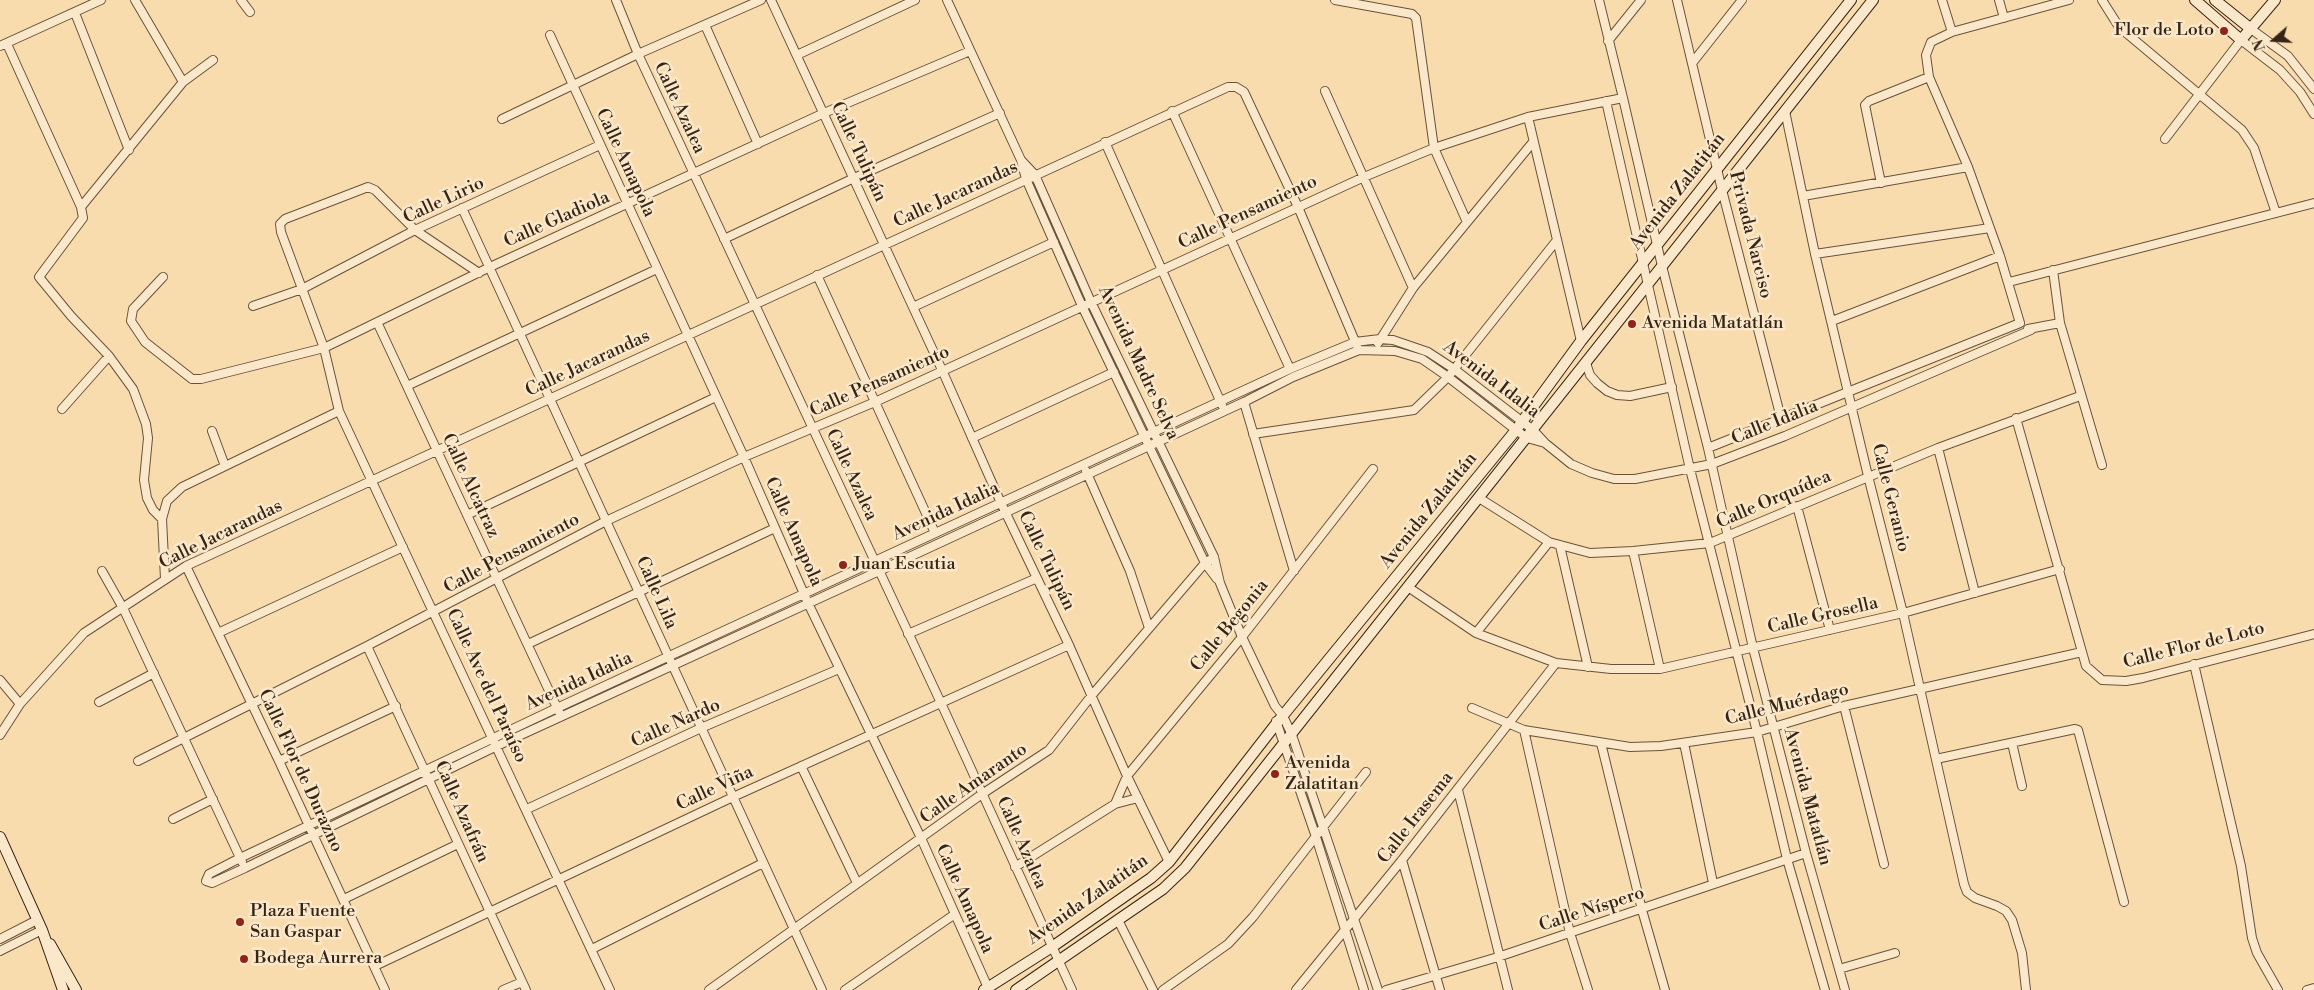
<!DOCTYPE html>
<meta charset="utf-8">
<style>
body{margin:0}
#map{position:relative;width:2314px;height:990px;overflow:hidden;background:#f9dcae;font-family:"Libre Bodoni",serif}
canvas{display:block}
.north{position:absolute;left:2249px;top:15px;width:50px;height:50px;-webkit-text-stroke:4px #fbe8ca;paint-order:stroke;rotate:251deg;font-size:14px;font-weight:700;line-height:20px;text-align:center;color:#362516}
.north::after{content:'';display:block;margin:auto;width:18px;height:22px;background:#362516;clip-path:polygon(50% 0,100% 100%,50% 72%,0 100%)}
</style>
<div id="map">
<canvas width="2314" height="990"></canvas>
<div class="north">N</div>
</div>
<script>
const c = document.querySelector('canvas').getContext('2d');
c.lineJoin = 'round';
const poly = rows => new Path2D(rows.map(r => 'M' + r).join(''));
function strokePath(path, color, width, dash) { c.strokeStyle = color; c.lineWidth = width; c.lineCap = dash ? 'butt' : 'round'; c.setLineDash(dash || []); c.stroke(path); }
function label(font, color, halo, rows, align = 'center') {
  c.font = font + ' "Libre Bodoni",serif'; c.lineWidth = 5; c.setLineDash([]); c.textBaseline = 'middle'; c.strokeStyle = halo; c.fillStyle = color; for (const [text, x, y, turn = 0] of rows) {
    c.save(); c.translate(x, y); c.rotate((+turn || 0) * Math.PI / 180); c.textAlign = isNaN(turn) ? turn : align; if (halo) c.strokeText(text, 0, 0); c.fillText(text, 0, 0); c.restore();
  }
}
const street = poly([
 [135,0,183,82],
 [241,0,250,12],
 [616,0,638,54,941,703,1072,990],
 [771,0,942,370,1001,503,1069,645,1127,776,1169,862],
 [947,0,1021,160,1026,179,1082,306,1205,563,1217,579],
 [1335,0,1412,14,1416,18,1434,148,1467,222],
 [1677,0,1722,190,1781,418],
 [1942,0,1952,32],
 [1999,0,2004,18],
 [2102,0,2119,27,2242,130,2254,148,2276,213],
 [75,13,129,150],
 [705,25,758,144],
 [2251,29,2288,56,2314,89],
 [550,35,744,457,808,603,921,838,989,990],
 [1608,41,1641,0],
 [7,44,81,207],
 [0,46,101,0],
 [797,55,915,0],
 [1693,62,1742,0],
 [1325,91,1413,288],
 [1623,98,1662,266,1708,448,1753,648,1806,853,1845,990],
 [1606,101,1690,469,1757,732,1787,859,1825,990],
 [1172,111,1290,369],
 [1785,111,1815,254,1868,476,1903,613,1964,884,1967,892,1975,898,1997,906,2006,911,2012,920,2022,953,2026,990],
 [1528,117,1581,341],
 [502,119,638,54,761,0],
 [2165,139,2241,40,2280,70,2300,92,2314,114],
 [1105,142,1222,405],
 [1021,160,1035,175,1091,302,1214,557,1220,583,1242,637,1275,706,1283,716,1292,735,1378,990],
 [1881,183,1865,105,1869,101,1929,77],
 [1803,196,1968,167],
 [462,208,822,990],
 [724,239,854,178,1000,113],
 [1815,254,1990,228],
 [2053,270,2060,323,2102,465],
 [479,273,415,230,375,190,368,187,285,219,280,224,281,232,324,348,339,411,610,990],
 [817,275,935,533],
 [163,277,133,309,131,321,145,342,192,379,201,379,324,348,490,267,824,113,970,51],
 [2009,282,2314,203],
 [253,306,302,289,415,230,600,145],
 [913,307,1054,242],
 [1832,321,2000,256],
 [377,322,559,712],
 [2020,323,2000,256,1968,167,1929,77,1926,55,1931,42,1952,32,2069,0],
 [2028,329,2060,323],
 [1378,343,1413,288,1533,142],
 [1586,363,1590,375,1597,383,1607,391,1617,395,1630,396,1672,387],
 [407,386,657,269],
 [1244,402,1294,571],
 [62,409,109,356],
 [2016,418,2086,666,2102,680,2126,681,2143,678,2314,634],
 [212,431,225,466],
 [1253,434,1414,410,1448,377,1557,240],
 [972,438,1114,372],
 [1545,443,1533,430,1454,369,1428,352,1393,340,1380,339,1355,342,1290,369,557,708,240,858,209,874,206,881,212,883,245,868,497,746,879,571,1244,402,1293,377,1359,350,1395,351,1422,359,1448,377,1516,430,1527,438,1545,443,1571,464,1592,473,1614,479,1635,479,1712,464,1785,436,2031,330],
 [1708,448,2020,323],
 [1938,448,1975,593],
 [1086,471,1130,571,1149,628],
 [1479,498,1549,542,1590,553,1633,551,1710,543,1938,448,2080,396],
 [1797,506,1830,630],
 [467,515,716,397],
 [162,519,153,510,147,498,144,480,148,438,146,424,133,389,109,356,71,316,39,277,83,218,81,207,183,82,213,60],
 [1560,546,1588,667],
 [1633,551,1660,669],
 [186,566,279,761,385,990],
 [102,571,123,608,242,862],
 [165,579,162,519,167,501,182,487,339,411],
 [1408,587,1476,633,1556,663,1611,669,1660,669,1903,613,2060,569],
 [218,633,403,547],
 [1476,633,1549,542],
 [908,634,1037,578],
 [528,644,775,528],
 [367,646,526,990],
 [2194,664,2241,866,2252,938,2257,953,2278,990],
 [0,680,20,704],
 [99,702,154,673],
 [1844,706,1884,864],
 [1472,708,1524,730,1630,747,1661,746,1757,732,1844,706,2082,652],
 [1276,721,1316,837,1364,990],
 [1524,730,1570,933,1588,990],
 [0,735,20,704,84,633,186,566,1228,87,1236,87,1244,92,1298,207,1357,346],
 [1601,743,1642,910,1665,990],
 [1684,743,1713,883],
 [2012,743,2022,786],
 [1936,759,2075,729,2078,730,2124,902],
 [138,761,367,646,606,521,744,457,875,402,1364,177,1434,148,1528,117,1623,98,1599,0],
 [279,761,396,706],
 [801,766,857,883],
 [1458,790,1508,990],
 [1115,804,1138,798],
 [527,809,701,728,839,669],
 [173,819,213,799],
 [1402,860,1440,990],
 [1015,867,1115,804,1127,776,1242,637,1373,469],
 [344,899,458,844],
 [1118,920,1153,990],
 [0,939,37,920],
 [592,949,763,863],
 [0,951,42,930],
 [375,966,733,797,1069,645],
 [1839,969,1895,953],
 [503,990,522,982],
 [709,990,982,794,1049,750,1092,695,1205,563,1214,557],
 [845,990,955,914],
 [1163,990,1228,944,1253,917,1366,772],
 [1296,990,1402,860,1556,663],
 [1386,990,1498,957,1806,853],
 [2307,990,2314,988]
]);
const secondary = poly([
 [2195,0,2241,40,2275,0],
 [2215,0,2251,29],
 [0,837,42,930,63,990],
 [50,944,76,990],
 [984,990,1052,947,1151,878,1169,862,1276,724,1516,430,1581,341,1851,0],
 [1016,990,1163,889,1185,868,1873,0]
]);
strokePath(street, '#67533c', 10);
strokePath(secondary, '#362516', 12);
strokePath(street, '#fbe8ca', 8);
strokePath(secondary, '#fbe8ca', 10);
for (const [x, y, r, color] of [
 [2224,31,5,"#8f2418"],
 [1632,324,5,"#8f2418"],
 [843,565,5,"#8f2418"],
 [1275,774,5,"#8f2418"],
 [240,922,5,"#8f2418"],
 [244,959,5,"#8f2418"]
]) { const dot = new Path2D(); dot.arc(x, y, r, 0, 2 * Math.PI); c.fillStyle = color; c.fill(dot); strokePath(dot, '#fbe8ca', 2); }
label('18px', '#362516', '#fbe8ca', [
 ["Flor de Loto",2214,31,"right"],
 ["Avenida Matatlán",1642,324],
 ["Juan Escutia",853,565],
 ["Avenida",1285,764],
 ["Zalatitan",1285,785],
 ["Plaza Fuente",250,912],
 ["San Gaspar",250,933],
 ["Bodega Aurrera",254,959]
], 'left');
label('18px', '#362516', '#fbe8ca', [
 ["Calle Azalea",679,108,65],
 ["Calle Tulipán",858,152,65],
 ["Calle Amapola",625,163,65],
 ["Avenida Zalatitán",1678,192,-52],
 ["Calle Jacarandas",956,195,-25],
 ["Calle Lirio",444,201,-25],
 ["Calle Pensamiento",1248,213,-25],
 ["Calle Gladiola",557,220,-24],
 ["Privada Narciso",1750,235,76],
 ["Avenida Madre Selva",1138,363,65],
 ["Calle Jacarandas",588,364,-25],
 ["Avenida Idalia",1491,380,37],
 ["Calle Pensamiento",880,382,-24],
 ["Calle Idalia",1775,423,-22],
 ["Calle Azalea",851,475,65],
 ["Calle Alcatraz",470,486,65],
 ["Calle Geranio",1890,498,76],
 ["Calle Orquídea",1774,500,-23],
 ["Avenida Zalatitán",1429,511,-51],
 ["Avenida Idalia",946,512,-25],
 ["Calle Amapola",793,532,66],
 ["Calle Jacarandas",221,535,-26],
 ["Calle Pensamiento",512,554,-28],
 ["Calle Tulipán",1046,561,64],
 ["Calle Lila",656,593,66],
 ["Calle Grosella",1823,616,-13],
 ["Calle Begonia",1230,626,-51],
 ["Calle Flor de Loto",2194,646,-14],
 ["Avenida Idalia",579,682,-25],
 ["Calle Ave del Paraíso",486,686,65],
 ["Calle Muérdago",1787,705,-14],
 ["Calle Nardo",676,724,-24],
 ["Calle Flor de Durazno",300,771,65],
 ["Calle Amaranto",974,784,-35],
 ["Calle Viña",715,789,-25],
 ["Avenida Matatlán",1807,797,75],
 ["Calle Azafrán",461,812,66],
 ["Calle Irasema",1416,818,-52],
 ["Calle Azalea",1021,843,66],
 ["Calle Amapola",964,899,66],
 ["Avenida Zalatitán",1088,900,-35],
 ["Calle Níspero",1592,910,-18]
]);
</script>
